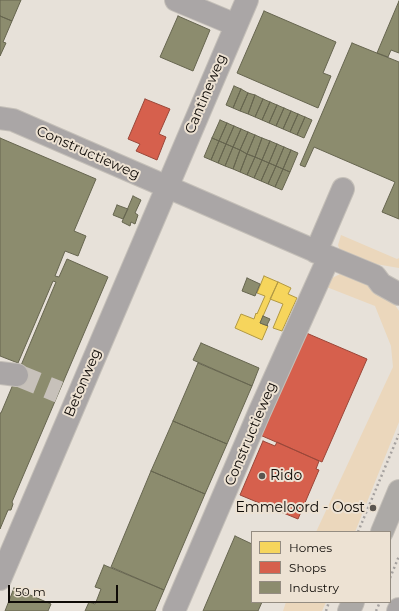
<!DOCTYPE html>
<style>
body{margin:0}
#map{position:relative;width:399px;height:611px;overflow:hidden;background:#e7e1d9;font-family:Montserrat,sans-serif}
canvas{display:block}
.legend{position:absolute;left:251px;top:531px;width:140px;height:72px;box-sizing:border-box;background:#ede2d3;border:1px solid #948c81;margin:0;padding:5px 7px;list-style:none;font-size:12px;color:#0f0b07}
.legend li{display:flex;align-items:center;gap:8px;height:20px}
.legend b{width:20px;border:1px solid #948c81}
.scale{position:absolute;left:8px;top:585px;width:110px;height:18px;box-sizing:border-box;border:2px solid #0f0b07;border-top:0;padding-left:5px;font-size:12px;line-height:14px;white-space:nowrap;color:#0f0b07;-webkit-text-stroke:3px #ede2d3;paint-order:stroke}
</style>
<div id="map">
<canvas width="399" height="611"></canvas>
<ul class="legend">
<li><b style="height:11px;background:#f6d55c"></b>Homes</li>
<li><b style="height:11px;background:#d6604d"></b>Shops</li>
<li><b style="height:11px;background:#8c8c6e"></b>Industry</li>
</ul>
<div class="scale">50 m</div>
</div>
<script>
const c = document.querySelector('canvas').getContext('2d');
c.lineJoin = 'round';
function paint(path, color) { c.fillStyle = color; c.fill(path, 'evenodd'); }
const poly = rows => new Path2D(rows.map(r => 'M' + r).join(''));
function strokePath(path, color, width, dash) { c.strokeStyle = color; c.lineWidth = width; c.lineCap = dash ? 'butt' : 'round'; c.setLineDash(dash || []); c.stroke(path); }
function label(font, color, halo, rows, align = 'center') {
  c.font = font + ' Montserrat,sans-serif'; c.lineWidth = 4; c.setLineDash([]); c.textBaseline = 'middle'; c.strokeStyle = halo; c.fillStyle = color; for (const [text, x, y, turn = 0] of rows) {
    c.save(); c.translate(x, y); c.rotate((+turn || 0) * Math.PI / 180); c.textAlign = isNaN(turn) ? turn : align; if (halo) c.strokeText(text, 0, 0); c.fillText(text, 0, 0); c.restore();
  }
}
paint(poly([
 [341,235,397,259,399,258,399,268,364,262,340,251,338,245],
 [340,274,354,276,391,299,399,311,399,422,355,532,316,532,393,367,391,346,375,306,324,286,328,280],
 [286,602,326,602,322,611,283,611]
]), '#ebd7bc');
const homes = poly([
 [264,276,278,282,260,323,268,326,262,340,235,328,241,314,254,319,256,313,257,314,265,296,257,293,264,276],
 [278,282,291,288,288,294,297,298,282,331,273,328,283,304,270,299,278,282]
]);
paint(homes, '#f6d55c');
strokePath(homes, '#b19842', 1);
const shops = poly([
 [145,99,170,109,159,134,166,137,157,160,136,151,140,144,128,139,145,99],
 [304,332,367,359,322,462,260,435,304,332],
 [263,441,275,446,277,442,319,461,316,469,319,470,298,519,240,495,263,441]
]);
paint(shops, '#d6604d');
strokePath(shops, '#9a4638', 1);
const industry = poly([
 [0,0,21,0,12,21,0,16,0,0],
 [399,1,399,53,391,50,388,57,377,53,399,1],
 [264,11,336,42,323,73,331,76,318,108,237,73,264,11],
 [0,16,12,21,3,42,6,43,0,56,0,16],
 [178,16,210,30,193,71,160,57,178,16],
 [352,43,399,62,399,219,382,212,395,182,314,147,305,167,300,165,352,43],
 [234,86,241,89,233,108,226,105,234,86],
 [241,89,248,93,240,111,233,108,241,89],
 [248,93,255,95,248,114,240,111,248,93],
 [255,95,263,99,255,117,248,114,255,95],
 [263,99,270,102,262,120,255,117,263,99],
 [270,102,277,105,269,123,262,120,270,102],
 [277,105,284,108,276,126,269,123,277,105],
 [284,108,291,111,283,129,276,126,284,108],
 [291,111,298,114,290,132,283,129,291,111],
 [298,114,305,117,297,135,290,132,298,114],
 [305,117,312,120,304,138,297,135,305,117],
 [220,120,227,123,219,141,212,138,220,120],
 [227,123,234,126,226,144,219,141,227,123],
 [234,126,241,129,233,147,226,144,234,126],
 [241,129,248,132,240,150,233,147,241,129],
 [248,132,255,135,247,154,240,150,248,132],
 [255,135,262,138,255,157,247,154,255,135],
 [0,138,96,179,74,231,86,236,78,256,65,251,55,276,59,277,67,259,108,277,12,502,13,504,11,510,8,510,0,529,0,413,1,413,56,282,53,281,18,363,0,356,0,138],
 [212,138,219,141,211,160,204,157,212,138],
 [262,138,270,141,262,160,255,157,262,138],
 [219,141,226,144,218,163,211,160,219,141],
 [270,141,277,144,269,163,262,160,270,141],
 [226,144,233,147,225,166,218,163,226,144],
 [277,144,284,147,276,166,269,163,277,144],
 [233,147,240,150,233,169,225,166,233,147],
 [284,147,291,150,283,169,276,166,284,147],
 [240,150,247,154,240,172,233,169,240,150],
 [291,150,298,153,290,172,283,169,291,150],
 [247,154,255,157,247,175,240,172,247,154],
 [255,157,262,160,254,178,247,175,255,157],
 [262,160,269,163,261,181,254,178,262,160],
 [269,163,276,166,268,184,261,181,269,163],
 [276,166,283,169,275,187,268,184,276,166],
 [283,169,290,172,282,190,275,187,283,169],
 [133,196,141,200,135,213,138,215,135,224,131,222,130,226,122,222,133,196],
 [117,205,128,209,123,219,113,215,117,205],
 [247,278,260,284,255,296,242,291,247,278],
 [263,316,270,319,267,325,268,326,260,323,263,316],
 [201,343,259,368,252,386,193,360,201,343],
 [198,363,252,386,227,444,173,421,198,363],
 [173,421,227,444,205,494,151,471,173,421],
 [151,471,205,494,164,590,111,567,151,471],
 [235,536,252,544,252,602,262,602,258,611,203,611,235,536],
 [104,565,164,590,155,611,85,611,89,602,95,604,96,602,101,589,95,587,104,565],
 [14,588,51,604,48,611,5,611,14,588]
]);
paint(industry, '#8c8c6e');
strokePath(industry, '#66654f', 1);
strokePath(poly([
 [17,375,59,392]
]), '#c7c1ba', 22, [22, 11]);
const minor = poly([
 [176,0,236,25],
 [0,118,13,120,329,257,259,413,174,611],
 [316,252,343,189],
 [329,257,375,276,381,284,399,294],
 [0,373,17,375],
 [0,579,247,0],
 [398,611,399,609]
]);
const major = poly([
 [382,532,399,491],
 [349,611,353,602]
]);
strokePath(minor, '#c4bfb8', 24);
strokePath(major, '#c4bfb8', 24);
strokePath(poly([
 [358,532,399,434],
 [390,578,399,556],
 [326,611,329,602],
 [376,611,380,602]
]), '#a5a19f', 2.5, [2, 3]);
strokePath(minor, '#aaa6a6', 22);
strokePath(major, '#aca9a6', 22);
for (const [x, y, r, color] of [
 [262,476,4,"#5b5650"],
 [373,508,4,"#5b5650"]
]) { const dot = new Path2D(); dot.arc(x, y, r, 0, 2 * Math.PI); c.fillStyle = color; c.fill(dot); strokePath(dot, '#ede2d3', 1.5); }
label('14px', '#0f0b07', '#ede2d3', [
 ["Cantineweg",206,94,-67],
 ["Constructieweg",88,153,24],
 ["Betonweg",83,383,-67],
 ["Constructieweg",251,434,-67]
]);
label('14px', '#0f0b07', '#ede2d3', [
 ["Rido",270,476],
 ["Emmeloord - Oost",365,508,"right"]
], 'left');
</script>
